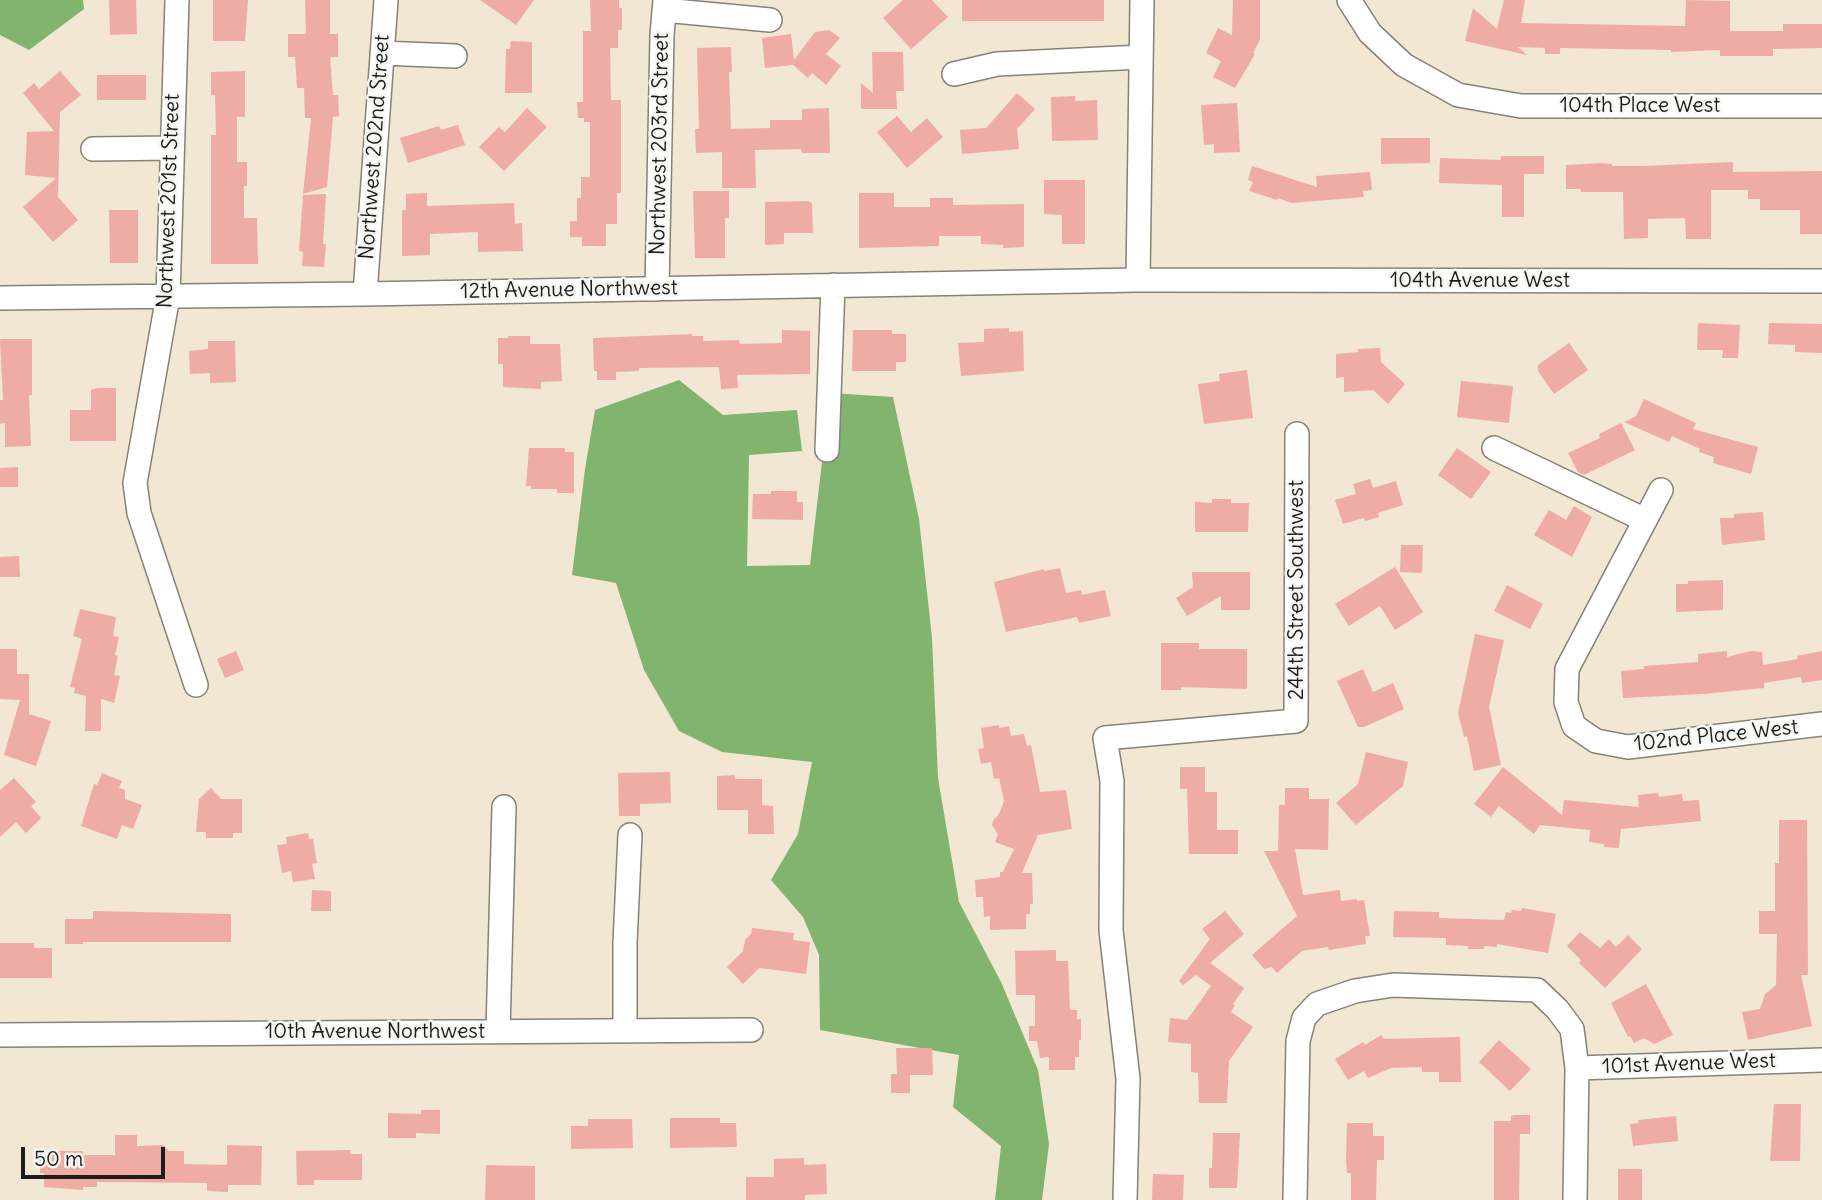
<!DOCTYPE html>
<style>
body{margin:0}
#map{position:relative;width:1822px;height:1200px;overflow:hidden;background:#f1e7d2;font-family:Delius,sans-serif}
canvas{display:block}
.scale{position:absolute;left:21px;top:1147px;width:144px;height:32px;box-sizing:border-box;border:4px solid #1c1c1c;border-top:0;padding-left:9px;font-size:21px;line-height:24px;white-space:nowrap;color:#1c1c1c;-webkit-text-stroke:5px #f6f6f2;paint-order:stroke}
</style>
<div id="map">
<canvas width="1822" height="1200"></canvas>
<div class="scale">50 m</div>
</div>
<script>
const c = document.querySelector('canvas').getContext('2d');
c.lineJoin = 'round';
function paint(path, color) { c.fillStyle = color; c.fill(path, 'evenodd'); }
const poly = rows => new Path2D(rows.map(r => 'M' + r).join(''));
function strokePath(path, color, width, dash) { c.strokeStyle = color; c.lineWidth = width; c.lineCap = dash ? 'butt' : 'round'; c.setLineDash(dash || []); c.stroke(path); }
function label(font, color, halo, rows, align = 'center') {
  c.font = font + ' Delius,sans-serif'; c.lineWidth = 5; c.setLineDash([]); c.textBaseline = 'middle'; c.strokeStyle = halo; c.fillStyle = color; for (const [text, x, y, turn = 0] of rows) {
    c.save(); c.translate(x, y); c.rotate((+turn || 0) * Math.PI / 180); c.textAlign = isNaN(turn) ? turn : align; if (halo) c.strokeText(text, 0, 0); c.fillText(text, 0, 0); c.restore();
  }
}
paint(poly([
 [0,0,83,0,84,9,29,50,0,35],
 [679,380,723,415,797,410,802,451,749,455,747,566,810,565,830,393,893,397,919,519,932,638,938,778,959,902,1001,982,1038,1070,1049,1144,1042,1200,995,1200,1001,1146,953,1107,959,1055,820,1030,819,955,803,917,771,880,798,834,812,762,722,752,679,731,644,670,616,583,572,575,585,469,595,410]
]), '#80b46f');
paint(poly([
 [109,0,136,0,137,34,110,35],
 [213,0,248,0,245,41,213,41],
 [305,0,330,0,330,34,338,34,338,57,330,57,333,95,338,95,339,116,333,117,327,187,303,194,311,118,305,118,304,88,297,88,295,57,288,57,288,34,306,34],
 [480,0,534,0,516,25],
 [590,0,619,0,619,8,622,8,622,30,618,30,618,48,610,48,611,100,621,100,621,193,617,193,617,224,606,224,606,246,582,246,582,237,570,237,570,221,577,221,577,198,581,198,581,177,590,177,590,122,584,122,584,118,578,118,577,102,583,102,583,31,591,31],
 [903,0,932,0,948,17,911,49,883,18],
 [962,0,1104,0,1104,21,962,21],
 [1233,0,1260,0,1260,40,1253,53,1255,54,1235,88,1213,77,1221,61,1206,53,1218,28,1232,35],
 [1504,0,1525,0,1521,23,1685,26,1686,0,1730,1,1730,31,1783,31,1783,24,1822,24,1822,48,1773,49,1773,56,1720,56,1720,50,1671,52,1671,50,1560,48,1560,54,1545,54,1545,48,1518,47,1527,55,1465,41,1473,8,1497,29],
 [829,30,840,38,826,54,841,66,826,85,812,73,808,78,793,65,765,68,762,38,791,34,794,60,815,32],
 [511,41,532,42,532,93,505,93,506,49,510,49],
 [731,47,732,72,729,72,731,129,770,128,770,120,802,120,802,109,829,108,830,153,802,153,801,149,755,150,756,188,722,188,722,152,696,153,695,129,699,129,697,48],
 [872,52,903,52,904,91,896,91,897,109,861,109,861,83,873,93],
 [60,71,81,95,60,112,58,197,78,220,53,242,23,207,56,178,25,175,27,132,54,131,23,93,34,83,39,89],
 [245,71,245,117,237,117,237,162,247,162,247,186,244,186,244,218,257,218,258,264,211,264,211,135,216,135,215,95,211,95,211,72],
 [97,75,146,75,146,100,97,100],
 [1017,93,1035,109,1017,129,1019,149,962,154,960,130,986,128],
 [1075,96,1075,101,1097,100,1098,140,1052,141,1051,97],
 [1237,103,1240,152,1214,153,1214,144,1204,145,1201,105],
 [527,108,547,127,504,171,479,147,499,127,505,132],
 [897,116,911,132,927,118,943,137,907,168,877,132],
 [458,125,465,145,408,163,400,138,439,126,441,130],
 [1381,138,1430,138,1430,163,1381,164],
 [1501,156,1544,156,1544,174,1524,174,1524,217,1502,217,1502,185,1439,183,1440,158,1501,160],
 [1733,162,1733,172,1822,171,1822,234,1800,234,1800,210,1760,210,1760,199,1748,199,1748,190,1711,190,1711,239,1686,239,1685,218,1648,219,1648,238,1624,239,1623,192,1581,192,1581,189,1566,189,1566,165,1601,163,1612,164,1612,166,1643,166],
 [1252,166,1317,187,1316,176,1370,172,1372,190,1363,191,1364,197,1291,203,1278,198,1277,200,1249,191,1253,182,1248,180],
 [1044,180,1085,180,1085,244,1062,244,1062,215,1044,214],
 [693,191,729,191,729,218,725,218,725,258,695,258],
 [427,193,427,206,514,203,515,224,522,223,523,251,478,252,478,232,430,234,430,255,402,256,402,210,406,210,406,194],
 [859,193,894,193,894,207,930,207,930,198,953,198,953,205,1024,204,1024,247,1003,248,1003,245,981,244,981,236,939,236,939,246,859,248],
 [326,194,323,244,326,244,324,267,302,266,303,252,299,251,303,195],
 [807,201,812,203,813,233,784,233,784,244,765,245,765,202],
 [109,210,138,210,138,263,110,263],
 [1698,323,1740,325,1738,358,1722,358,1723,350,1697,350],
 [1769,323,1822,324,1822,353,1795,352,1795,345,1768,344],
 [1009,328,1009,332,1023,331,1024,371,961,376,958,343,984,342,984,329],
 [782,330,810,331,810,374,737,375,738,388,721,389,719,367,639,368,639,371,616,372,616,380,597,380,597,371,594,371,593,338,692,334,692,336,703,336,703,341,739,340,740,344,782,343],
 [853,330,892,330,892,334,906,334,906,362,896,362,896,371,852,371],
 [508,336,530,336,530,344,560,344,562,381,541,382,541,389,503,387,503,364,498,364,498,338,508,338],
 [0,339,32,339,32,395,29,395,31,446,5,447,5,423,0,424,0,400,3,400],
 [208,341,235,341,236,382,210,383,210,373,190,374,189,351,208,349],
 [1569,343,1588,370,1554,394,1538,371,1538,365],
 [1380,348,1381,362,1405,384,1388,404,1373,390,1344,392,1344,377,1336,378,1336,354,1358,352,1358,349],
 [1247,370,1253,418,1204,424,1198,384,1220,381,1219,374],
 [1461,381,1513,386,1509,423,1457,417],
 [98,388,116,388,116,441,70,441,70,410,91,410,91,390],
 [1644,399,1696,423,1693,429,1758,447,1751,474,1713,463,1714,457,1699,452,1700,449,1672,436,1669,442,1624,422,1636,416],
 [1621,423,1635,450,1584,475,1578,472,1568,453,1600,438,1599,434],
 [529,448,565,448,565,452,574,452,574,493,557,493,557,489,531,489,531,486,526,486],
 [1457,448,1491,472,1471,499,1438,475],
 [18,467,18,487,0,487,0,468],
 [1370,479,1373,488,1396,481,1403,505,1378,513,1379,517,1365,521,1364,518,1343,524,1335,500,1356,494,1353,484],
 [771,491,797,491,797,502,803,502,803,520,752,519,753,494,771,494],
 [1212,499,1231,499,1231,503,1249,503,1248,532,1195,532,1195,502,1212,503],
 [1574,506,1592,517,1572,557,1534,535,1549,510,1566,520],
 [1763,512,1765,540,1722,545,1720,518,1734,518,1734,514],
 [1401,545,1423,545,1422,573,1400,572],
 [19,556,20,577,0,577,0,557],
 [1395,567,1423,612,1395,630,1380,606,1349,626,1335,604],
 [1060,568,1066,593,1081,590,1082,595,1105,590,1111,616,1079,623,1077,617,1006,632,994,582,1044,569,1044,571],
 [1192,572,1250,572,1250,610,1221,610,1221,596,1187,616,1176,598,1193,587],
 [1723,580,1723,610,1676,612,1676,584,1688,584,1688,581],
 [1507,585,1543,604,1530,629,1494,611],
 [80,609,116,617,113,636,119,637,115,655,118,656,114,675,120,676,114,703,101,699,101,731,85,731,86,696,74,693,75,688,70,687,82,639,73,636],
 [1475,634,1504,640,1489,707,1501,765,1474,771,1467,736,1464,737,1458,713],
 [1161,643,1199,643,1199,649,1247,649,1247,689,1181,687,1181,690,1161,690],
 [0,649,17,649,17,674,29,674,29,714,51,721,36,766,4,755,20,700,0,699],
 [236,651,244,670,225,678,217,659],
 [1727,651,1727,657,1751,651,1762,652,1763,665,1798,659,1797,656,1822,651,1822,680,1802,683,1801,677,1764,683,1764,688,1703,694,1623,698,1621,671,1644,669,1644,666,1698,662,1698,654],
 [1363,669,1373,692,1393,683,1404,709,1364,727,1358,727,1337,681],
 [999,725,999,728,1009,726,1011,736,1024,734,1027,746,1031,745,1040,792,1066,790,1072,829,1038,835,1022,873,1032,873,1033,904,1030,904,1030,914,1026,914,1026,929,990,930,990,916,984,917,983,897,976,897,975,880,1000,877,1000,872,1003,872,1014,849,995,842,998,834,992,825,993,821,999,814,1004,801,999,778,994,779,991,762,981,764,978,749,984,748,981,728],
 [1366,752,1408,762,1403,786,1356,825,1336,803,1358,784],
 [1180,767,1205,767,1205,792,1217,792,1217,830,1238,830,1238,854,1189,854,1187,789,1180,789],
 [1503,767,1562,815,1564,800,1639,807,1638,795,1658,793,1659,797,1682,794,1683,801,1699,800,1701,821,1621,829,1619,848,1604,847,1604,844,1589,842,1590,830,1540,825,1534,834,1499,806,1491,817,1474,804],
 [670,772,671,803,640,804,640,816,619,816,618,773],
 [102,773,122,781,119,788,125,790,125,799,142,805,133,829,122,825,117,839,81,826,94,784,97,785],
 [735,775,735,779,762,779,762,805,773,806,774,834,748,834,748,810,717,810,717,776],
 [14,778,36,802,31,806,41,818,26,833,16,822,0,837,0,790],
 [211,788,221,799,242,799,242,833,233,833,233,838,206,838,206,832,196,832,199,799],
 [1285,788,1309,788,1309,799,1329,799,1328,850,1295,849,1303,895,1340,890,1341,901,1357,899,1357,901,1364,900,1370,936,1365,936,1366,944,1329,950,1328,947,1302,951,1277,973,1272,967,1264,969,1252,955,1297,916,1264,851,1278,851,1279,805,1285,805],
 [1779,820,1807,820,1808,975,1801,975,1812,1026,1748,1040,1742,1012,1760,1009,1765,994,1776,985,1777,934,1759,934,1759,911,1775,911,1775,863,1779,863],
 [308,833,309,839,313,839,317,863,312,864,315,879,293,882,291,871,282,873,277,845,287,844,286,837],
 [312,890,331,891,331,911,311,911],
 [1522,908,1556,914,1548,953,1497,944,1497,947,1484,946,1484,949,1468,949,1468,946,1446,945,1446,938,1393,937,1394,911,1439,912,1439,918,1504,920,1506,912,1511,913,1512,910,1521,911],
 [93,911,231,914,231,942,83,942,83,944,65,944,65,919,93,919],
 [1225,911,1244,934,1210,963,1244,988,1233,1004,1235,1005,1231,1012,1253,1027,1229,1061,1227,1103,1199,1103,1198,1073,1191,1072,1191,1044,1168,1042,1170,1018,1187,1020,1211,986,1196,975,1183,985,1179,981,1210,939,1202,929],
 [752,928,794,933,793,940,810,942,806,974,759,968,743,984,727,967,743,951,745,940,751,934],
 [1580,932,1600,948,1609,939,1616,947,1628,935,1642,949,1605,988,1579,963,1581,960,1567,946],
 [0,943,34,943,34,948,52,948,52,978,0,978],
 [1056,950,1056,961,1068,961,1070,1010,1077,1010,1077,1019,1081,1019,1081,1040,1079,1040,1079,1057,1075,1057,1075,1070,1049,1070,1049,1057,1040,1058,1037,1041,1029,1041,1029,1026,1035,1026,1035,995,1016,995,1015,951],
 [1646,984,1673,1035,1654,1044,1644,1038,1634,1043,1630,1036,1628,1037,1611,1003],
 [1381,1035,1384,1039,1460,1037,1461,1082,1439,1082,1439,1072,1422,1072,1422,1067,1391,1068,1368,1078,1364,1071,1348,1080,1335,1059,1363,1042,1365,1045],
 [1499,1040,1531,1069,1510,1091,1479,1062],
 [896,1048,932,1048,933,1075,910,1075,910,1093,891,1093,891,1074,897,1074],
 [1774,1104,1801,1104,1800,1161,1770,1161],
 [421,1110,440,1110,440,1134,416,1133,416,1138,388,1138,388,1113,421,1114],
 [1514,1115,1530,1115,1530,1134,1520,1134,1519,1200,1494,1200,1494,1121,1511,1121,1511,1116],
 [1676,1116,1678,1141,1633,1146,1630,1124,1639,1123,1638,1120],
 [670,1118,720,1118,720,1123,736,1123,737,1147,670,1148],
 [588,1119,632,1119,633,1148,571,1149,571,1126,588,1126],
 [1347,1123,1373,1123,1373,1136,1384,1136,1384,1160,1377,1160,1376,1200,1351,1200,1351,1173,1347,1173,1346,1160],
 [1213,1133,1240,1133,1237,1188,1209,1188,1209,1168,1212,1168],
 [115,1135,137,1135,137,1146,163,1145,169,1151,184,1151,184,1164,227,1165,227,1145,262,1146,261,1185,228,1185,228,1192,207,1191,207,1183,97,1182,97,1187,83,1187,83,1190,44,1187,44,1173,40,1173,40,1154,59,1154,59,1151,83,1151,83,1155,115,1155],
 [350,1150,350,1154,362,1154,362,1180,314,1180,314,1185,297,1185,296,1151],
 [804,1158,804,1165,826,1164,827,1194,805,1195,805,1200,746,1200,746,1177,774,1177,774,1159],
 [486,1165,535,1166,535,1200,485,1200],
 [1618,1169,1642,1169,1642,1200,1618,1200],
 [1153,1174,1184,1175,1183,1200,1152,1200]
]), '#efaca4');
const minor = poly([
 [177,0,168,296,135,483,139,513,196,685],
 [1349,0,1370,33,1404,65,1458,95,1521,106,1822,106],
 [664,10,770,20],
 [382,53,455,56],
 [954,74,997,64,1141,57],
 [93,149,172,148],
 [1138,280,1142,0],
 [657,289,662,35,665,0],
 [365,294,386,0],
 [0,298,365,294,1138,280,1822,281],
 [1494,448,1645,520],
 [827,450,833,285],
 [1661,490,1567,669,1566,702,1574,726,1596,741,1628,747,1822,724],
 [498,1031,504,807],
 [625,1031,625,943,630,835],
 [0,1035,751,1030],
 [1577,1068,1822,1060],
 [1125,1200,1128,1079,1111,930,1112,781,1105,738,1296,721,1297,434],
 [1295,1200,1298,1041,1304,1018,1317,1004,1355,991,1393,985,1537,990,1557,1009,1572,1029,1577,1068,1575,1200]
]);
strokePath(minor, '#868277', 26);
strokePath(minor, '#fff', 23);
label('21px', '#1c1c1c', '#f6f6f2', [
 ["104th Place West",1640,106],
 ["Northwest 203rd Street",660,144,-89],
 ["Northwest 202nd Street",375,147,-86],
 ["Northwest 201st Street",169,201,-88],
 ["104th Avenue West",1480,281],
 ["12th Avenue Northwest",569,290,-1],
 ["244th Street Southwest",1297,590,-90],
 ["102nd Place West",1716,736,-6],
 ["10th Avenue Northwest",375,1032],
 ["101st Avenue West",1689,1064,-2]
]);
</script>
